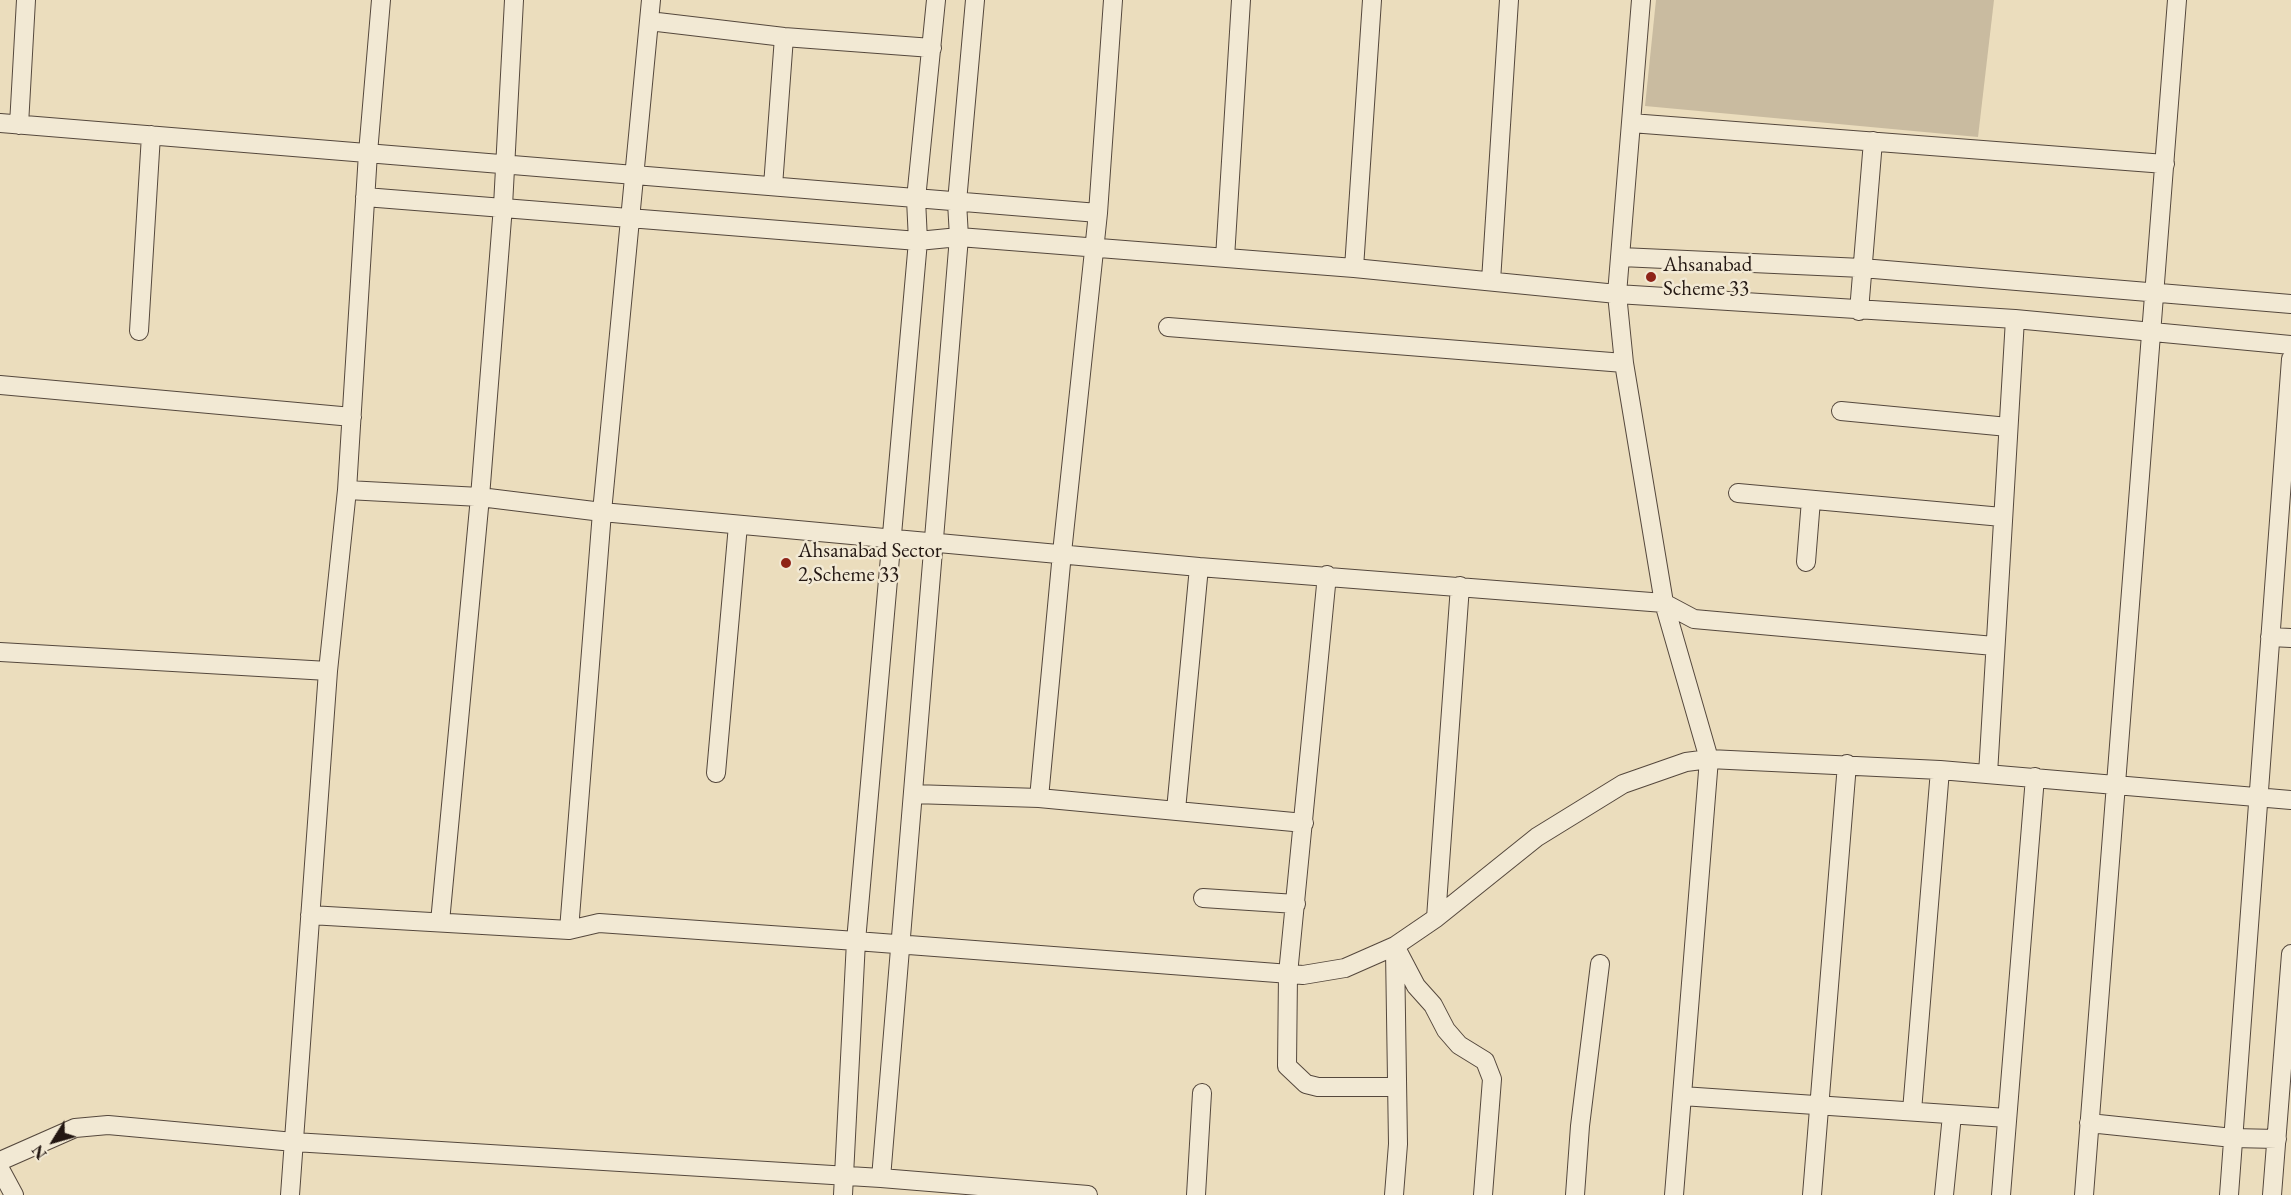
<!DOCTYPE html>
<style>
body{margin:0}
#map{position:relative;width:2291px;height:1195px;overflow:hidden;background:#ebddbd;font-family:"EB Garamond",serif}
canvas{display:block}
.north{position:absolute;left:24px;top:1111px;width:60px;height:60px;-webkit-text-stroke:4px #f2e9d4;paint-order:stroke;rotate:233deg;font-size:16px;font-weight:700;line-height:24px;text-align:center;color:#231712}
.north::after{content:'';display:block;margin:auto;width:21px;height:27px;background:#231712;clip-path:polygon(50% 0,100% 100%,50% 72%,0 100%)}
</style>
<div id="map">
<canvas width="2291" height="1195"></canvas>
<div class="north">N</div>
</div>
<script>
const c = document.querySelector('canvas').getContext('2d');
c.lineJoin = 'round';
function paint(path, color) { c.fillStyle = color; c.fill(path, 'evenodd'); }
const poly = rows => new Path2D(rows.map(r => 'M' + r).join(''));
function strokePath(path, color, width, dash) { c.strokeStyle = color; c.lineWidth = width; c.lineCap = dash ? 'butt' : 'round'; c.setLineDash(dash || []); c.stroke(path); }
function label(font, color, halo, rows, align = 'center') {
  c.font = font + ' "EB Garamond",serif'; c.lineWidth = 5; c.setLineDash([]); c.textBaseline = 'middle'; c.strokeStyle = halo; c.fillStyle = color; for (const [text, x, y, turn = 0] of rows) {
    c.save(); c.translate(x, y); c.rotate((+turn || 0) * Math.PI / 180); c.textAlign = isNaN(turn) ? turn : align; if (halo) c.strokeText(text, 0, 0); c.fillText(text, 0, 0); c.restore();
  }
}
paint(poly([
 [1656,0,1994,0,1978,137,1645,106]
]), '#c9bba0');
const street = poly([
 [936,0,916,199,918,241,856,941,1303,975,1345,968,1395,946,1436,918,1537,837,1623,784,1686,762,1709,759,1940,770,2291,800],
 [1641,0,1617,294,1624,363,1664,603,1709,759,1674,1195],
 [649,21,784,37,932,48],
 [0,123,1098,213],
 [1631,123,2165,164],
 [19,125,26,0],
 [773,186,784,37],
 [365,197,918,241,959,237,1354,268,1617,294,2015,319,2291,345],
 [1621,257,1862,268,2291,304],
 [1225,258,1241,0],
 [1354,268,1372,0],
 [1491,281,1509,0],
 [1859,311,1873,141],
 [1168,327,1624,363],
 [139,331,151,135],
 [0,385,352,417],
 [1841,411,2008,427],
 [347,490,480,497,602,512,1199,567,1664,603,1694,619,1994,646],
 [1738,493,2002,517],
 [1806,562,1811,500],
 [1327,575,1288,974,1287,1066,1306,1084,1318,1087,1396,1087],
 [2270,637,2291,638],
 [0,652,328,671],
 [716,773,738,525],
 [1988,774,2015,319],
 [913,794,1039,798,1304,823],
 [1039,798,1062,553,1098,213,1113,0],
 [1176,810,1199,567],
 [1203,898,1296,904],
 [310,915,569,930,599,923,856,941,843,1195],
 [1436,918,1460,586],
 [440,922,480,497,503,206,514,0],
 [569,930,602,512,651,0],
 [1395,946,1416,986,1433,1005,1446,1030,1459,1045,1485,1061,1492,1079,1483,1195],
 [1682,1096,2007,1118],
 [1912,1111,1940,770],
 [2089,1123,2233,1138,2277,1139],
 [0,1161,75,1128,108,1125,294,1142,881,1178,959,237,957,202,975,0],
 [0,1169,14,1195],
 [881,1178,1088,1195],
 [290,1195,328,671,347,490,368,153,381,0],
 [1196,1195,1202,1093],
 [1394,1195,1398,1144,1395,951],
 [1575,1195,1580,1126,1600,964],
 [1812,1195,1847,764],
 [1944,1195,1952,1115],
 [2001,1195,2035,777],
 [2084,1195,2177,0],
 [2229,1195,2291,359],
 [2272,1195,2291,954]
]);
strokePath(street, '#55483d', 20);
strokePath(street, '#f2e9d4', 18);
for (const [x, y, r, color] of [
 [1651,277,6,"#8f2418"],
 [786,563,6,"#8f2418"]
]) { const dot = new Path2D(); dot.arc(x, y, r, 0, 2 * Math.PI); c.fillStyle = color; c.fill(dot); strokePath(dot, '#f2e9d4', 2); }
label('21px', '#231712', '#f2e9d4', [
 ["Ahsanabad",1663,265],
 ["Scheme 33",1663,289],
 ["Ahsanabad Sector",798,551],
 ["2,Scheme 33",798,575]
], 'left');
</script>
